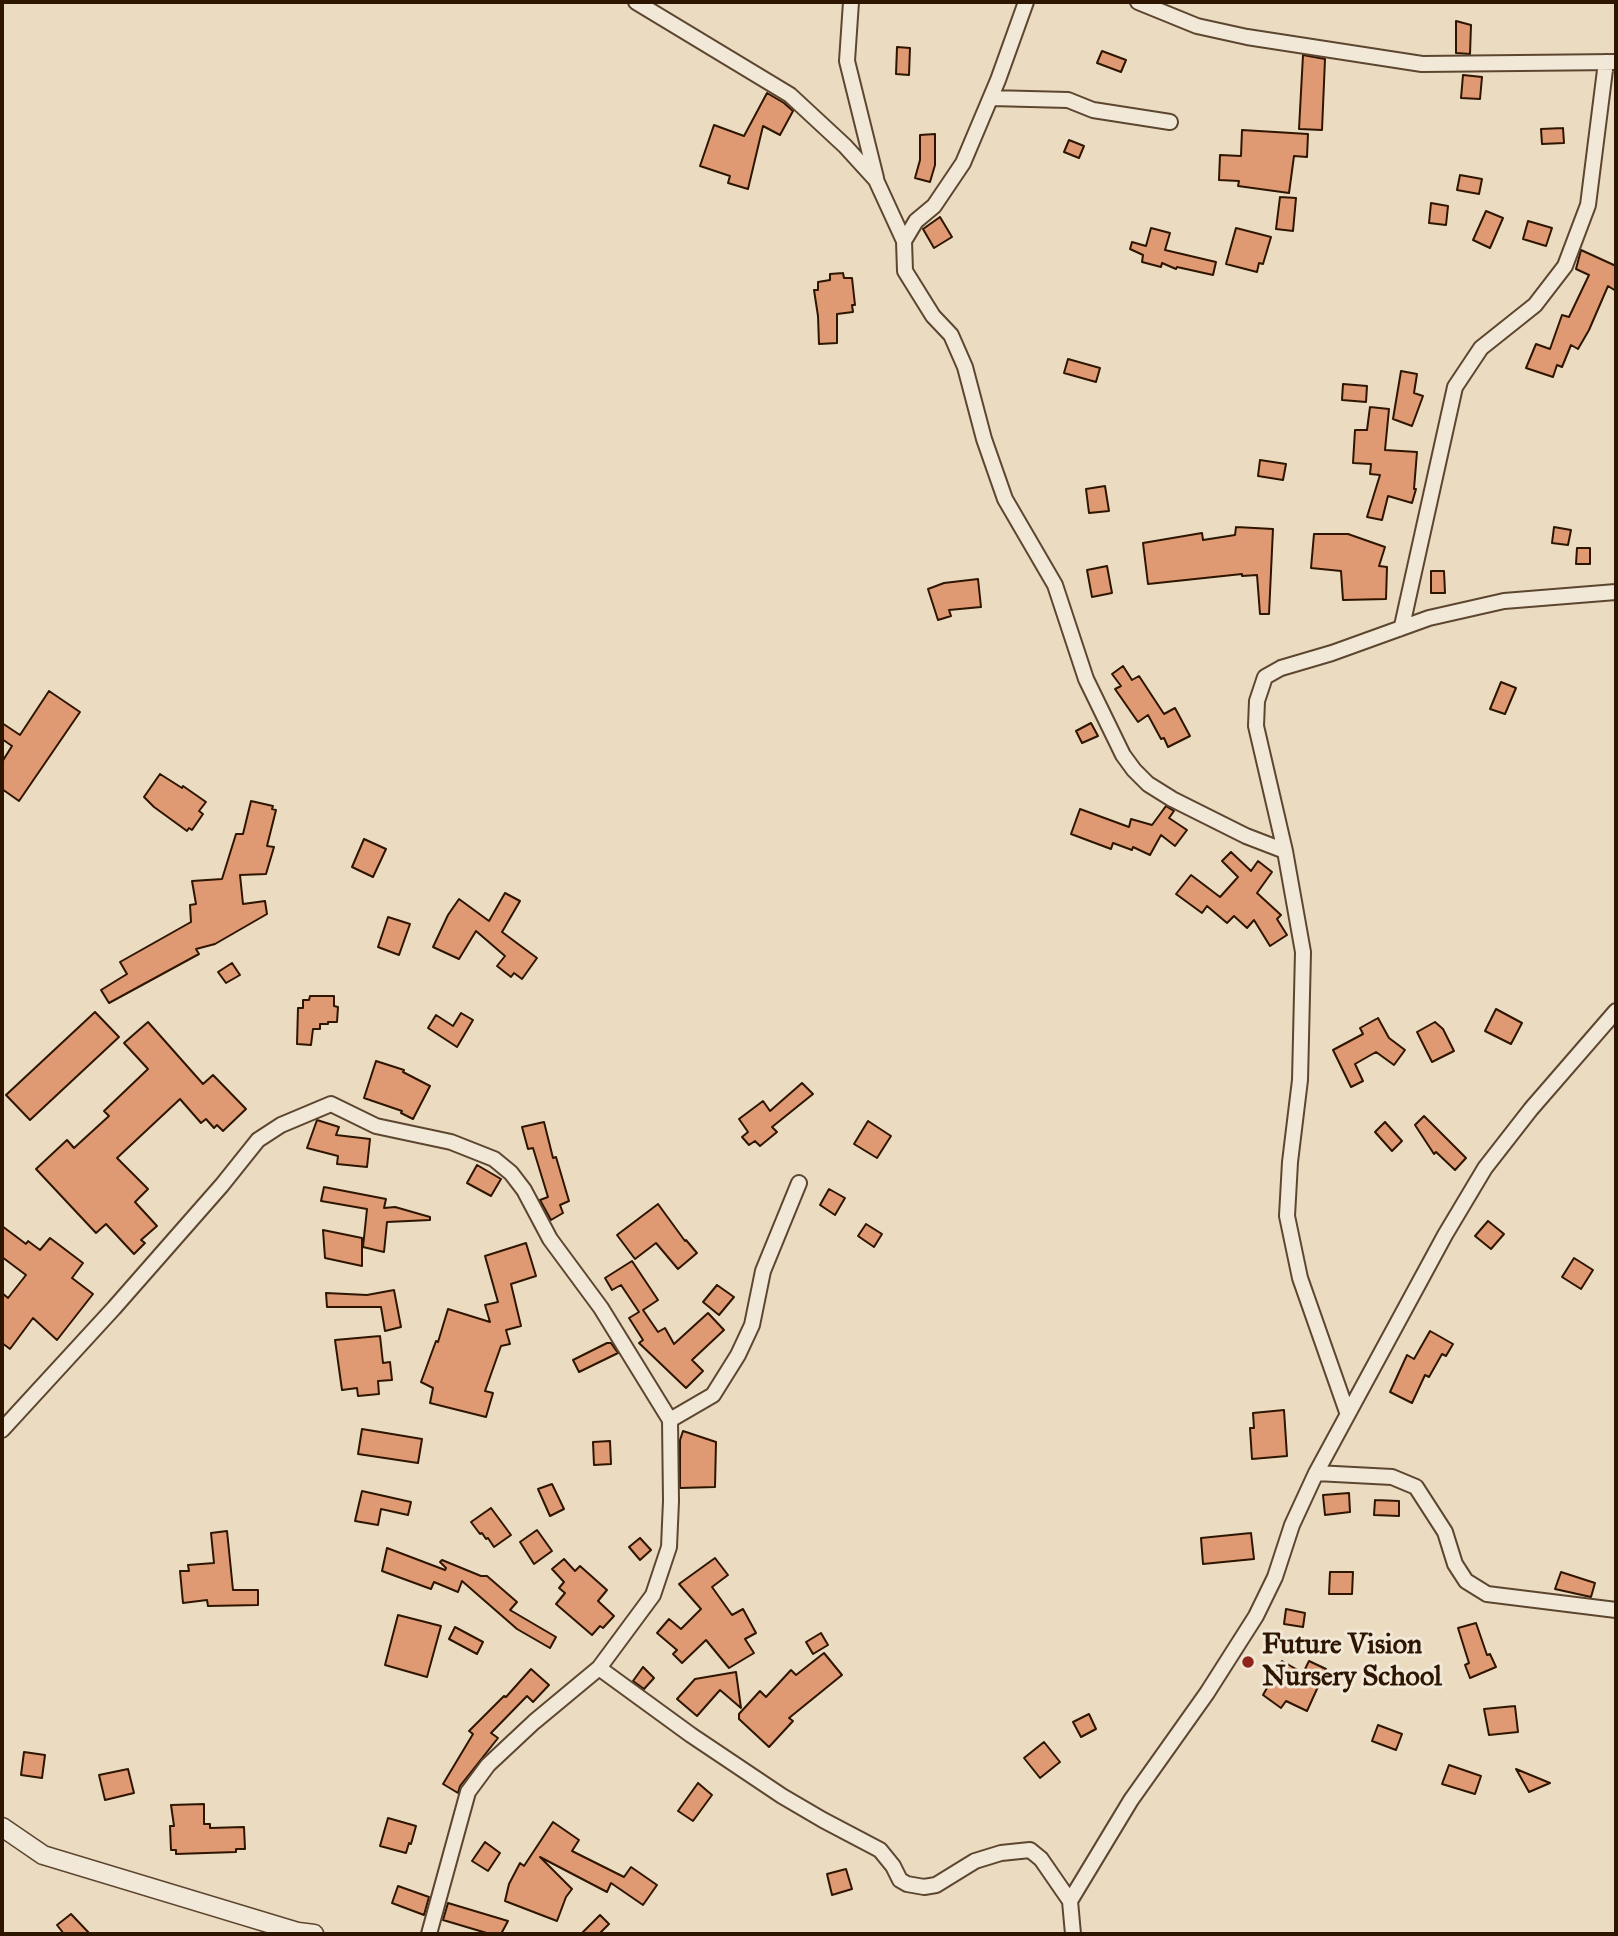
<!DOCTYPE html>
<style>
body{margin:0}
#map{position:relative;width:1618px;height:1936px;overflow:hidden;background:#ebdbc1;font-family:"IM FELL Great Primer",serif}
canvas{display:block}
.frame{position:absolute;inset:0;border:4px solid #2e1500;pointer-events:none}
</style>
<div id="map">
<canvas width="1618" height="1936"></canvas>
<div class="frame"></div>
</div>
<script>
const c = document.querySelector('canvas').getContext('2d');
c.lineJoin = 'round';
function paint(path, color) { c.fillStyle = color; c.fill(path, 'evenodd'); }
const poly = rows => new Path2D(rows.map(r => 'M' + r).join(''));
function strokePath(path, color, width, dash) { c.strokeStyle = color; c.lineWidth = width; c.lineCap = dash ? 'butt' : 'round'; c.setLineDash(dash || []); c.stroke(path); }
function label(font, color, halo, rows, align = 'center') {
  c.font = font + ' "IM FELL Great Primer",serif'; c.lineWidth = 6; c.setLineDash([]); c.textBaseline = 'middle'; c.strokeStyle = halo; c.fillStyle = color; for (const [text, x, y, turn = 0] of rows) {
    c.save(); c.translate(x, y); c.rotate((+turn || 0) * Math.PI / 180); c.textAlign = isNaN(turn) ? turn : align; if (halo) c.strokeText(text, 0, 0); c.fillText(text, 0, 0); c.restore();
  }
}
const building = poly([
 [1456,21,1471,25,1470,54,1456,53,1456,21],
 [897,47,910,48,909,75,896,74,897,47],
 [1102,51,1126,60,1121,72,1097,63,1102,51],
 [1303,55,1325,59,1322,130,1299,129,1303,55],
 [1463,75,1482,77,1480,99,1461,98,1463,75],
 [767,93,784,103,793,111,780,135,763,126,748,189,728,183,730,176,700,166,714,125,744,136,767,93],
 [1563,128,1564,143,1542,144,1541,129,1563,128],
 [1242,130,1308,134,1307,157,1294,156,1289,193,1238,186,1239,181,1219,180,1220,155,1241,156,1242,130],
 [935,134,935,165,930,182,915,178,920,160,920,135,935,134],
 [1069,140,1084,146,1079,158,1064,152,1069,140],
 [1460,175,1482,179,1479,194,1457,190,1460,175],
 [1280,197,1296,198,1293,231,1276,229,1280,197],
 [1431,203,1448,206,1446,225,1429,223,1431,203],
 [1486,211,1503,218,1490,248,1473,240,1486,211],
 [940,217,952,237,934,248,923,229,940,217],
 [1528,221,1552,228,1546,246,1523,239,1528,221],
 [1151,228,1170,233,1165,250,1216,262,1213,275,1177,267,1176,269,1162,263,1161,267,1142,262,1143,255,1130,249,1132,242,1146,246,1151,228],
 [1236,228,1271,237,1263,264,1259,263,1257,272,1226,264,1236,228],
 [1581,250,1616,266,1616,291,1608,286,1589,330,1578,349,1571,345,1562,367,1557,365,1553,377,1526,368,1536,344,1550,349,1562,315,1569,317,1589,275,1576,269,1581,250],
 [843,273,844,278,852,278,855,305,852,305,853,312,837,314,837,343,819,344,818,316,814,290,818,290,818,282,830,280,830,274,843,273],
 [1068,359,1100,368,1096,382,1064,373,1068,359],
 [1401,371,1417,374,1414,393,1423,396,1412,426,1393,419,1401,371],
 [1343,384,1367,386,1366,402,1342,400,1343,384],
 [1370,407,1389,409,1385,450,1417,452,1414,489,1416,489,1412,503,1388,496,1382,520,1367,517,1380,475,1370,474,1371,464,1353,463,1355,430,1367,430,1370,407],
 [1260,460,1286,464,1283,480,1258,476,1260,460],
 [1105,486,1109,511,1089,513,1086,489,1105,486],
 [1236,527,1273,529,1269,614,1260,614,1257,575,1242,576,1242,574,1148,584,1143,543,1202,533,1203,540,1235,535,1236,527],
 [1554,527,1571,530,1568,545,1552,543,1554,527],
 [1314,534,1348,534,1385,547,1379,566,1387,567,1386,599,1343,600,1341,571,1311,568,1314,534],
 [1577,548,1590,548,1590,564,1576,564,1577,548],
 [1107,566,1112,593,1092,597,1087,570,1107,566],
 [1431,571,1444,571,1445,593,1431,593,1431,571],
 [978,579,981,607,949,610,951,616,938,620,928,589,944,583,978,579],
 [1123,666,1132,680,1139,676,1164,714,1175,708,1190,736,1168,747,1164,738,1161,739,1148,715,1138,722,1115,689,1121,686,1112,674,1123,666],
 [1501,682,1516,688,1505,714,1490,709,1501,682],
 [49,691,80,712,19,801,2,789,2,762,12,746,2,739,2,723,20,735,49,691],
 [1091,723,1098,736,1082,743,1076,731,1091,723],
 [160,774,182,788,183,786,206,802,199,811,203,814,192,830,189,828,187,831,154,807,144,797,160,774],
 [251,801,273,806,272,809,276,810,267,846,274,847,266,874,240,875,243,904,265,901,267,914,215,944,196,949,199,954,109,1003,101,990,127,974,120,962,191,922,190,905,196,904,192,881,222,879,236,834,243,834,251,801],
 [1166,806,1174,811,1169,818,1187,830,1175,846,1161,835,1150,855,1133,847,1132,850,1113,843,1111,849,1071,834,1080,809,1129,827,1131,819,1152,825,1166,806],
 [364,839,386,849,373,877,352,867,364,839],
 [1231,852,1251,871,1258,861,1272,872,1257,893,1281,915,1277,919,1287,935,1270,946,1254,920,1247,928,1234,916,1227,923,1207,906,1202,913,1176,894,1191,875,1220,897,1238,877,1222,861,1231,852],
 [505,893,520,901,502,932,537,958,522,979,514,973,511,977,497,966,505,956,476,931,459,959,433,947,448,915,459,899,489,921,505,893],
 [388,917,410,924,399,955,378,947,388,917],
 [232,963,240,975,226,983,218,972,232,963],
 [310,996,334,996,334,1006,338,1007,337,1022,328,1022,328,1024,320,1024,320,1029,313,1029,311,1045,297,1044,298,1008,303,1008,303,1000,309,1000,310,996],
 [1496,1009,1522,1023,1511,1044,1485,1031,1496,1009],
 [95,1012,119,1037,30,1120,6,1095,95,1012],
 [461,1013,473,1020,457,1047,428,1028,436,1015,453,1026,461,1013],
 [1378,1018,1389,1038,1405,1050,1394,1065,1376,1052,1355,1064,1363,1081,1351,1087,1333,1050,1363,1034,1360,1028,1378,1018],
 [148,1022,203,1084,213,1075,246,1109,223,1131,217,1125,214,1128,206,1119,201,1123,180,1099,117,1158,148,1189,135,1202,157,1226,141,1240,145,1243,134,1254,106,1224,96,1233,36,1169,67,1140,74,1148,109,1116,104,1111,148,1069,124,1043,148,1022],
 [1435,1022,1443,1029,1454,1051,1432,1062,1417,1032,1435,1022],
 [376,1061,404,1070,403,1072,430,1086,413,1119,401,1113,402,1111,364,1098,376,1061],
 [802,1083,813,1094,772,1127,777,1132,760,1146,755,1141,749,1145,742,1137,748,1132,739,1119,763,1101,770,1111,802,1083],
 [1424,1116,1466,1158,1455,1170,1436,1152,1434,1154,1415,1125,1424,1116],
 [317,1120,339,1127,336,1135,370,1139,367,1167,337,1164,338,1156,307,1148,317,1120],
 [868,1121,891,1136,877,1158,854,1144,868,1121],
 [544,1122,553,1158,556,1157,569,1201,560,1205,563,1213,551,1220,540,1200,548,1197,533,1148,528,1149,522,1127,544,1122],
 [1385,1122,1402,1141,1392,1151,1375,1132,1385,1122],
 [477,1165,501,1179,491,1196,467,1183,477,1165],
 [324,1187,386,1199,384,1208,395,1207,430,1217,430,1220,387,1222,384,1252,363,1247,367,1209,321,1201,324,1187],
 [829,1189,845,1198,835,1215,820,1205,829,1189],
 [658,1204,685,1241,686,1240,697,1253,678,1269,656,1243,635,1259,617,1235,658,1204],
 [1488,1221,1504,1234,1491,1249,1475,1236,1488,1221],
 [866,1224,882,1234,874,1247,858,1236,866,1224],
 [2,1226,26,1244,28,1241,40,1250,50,1238,83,1263,72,1278,93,1294,57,1340,33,1318,10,1349,2,1343,2,1293,8,1298,26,1275,2,1257,2,1226],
 [323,1230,362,1238,362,1266,325,1258,323,1230],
 [526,1243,536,1276,511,1284,521,1326,506,1330,510,1344,501,1346,485,1391,493,1393,486,1417,430,1403,433,1388,421,1382,436,1341,438,1342,448,1309,490,1322,485,1305,498,1302,485,1256,526,1243],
 [1574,1258,1593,1270,1581,1289,1562,1277,1574,1258],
 [632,1261,658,1300,643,1310,658,1332,665,1328,674,1344,708,1313,724,1330,692,1360,703,1371,686,1388,639,1343,643,1340,629,1318,639,1312,621,1285,612,1290,605,1278,632,1261],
 [717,1285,734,1297,719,1315,703,1302,717,1285],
 [394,1290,401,1327,385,1331,381,1307,327,1307,326,1293,367,1295,394,1290],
 [1430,1331,1453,1344,1446,1356,1442,1354,1429,1377,1425,1375,1412,1403,1390,1392,1407,1355,1414,1359,1430,1331],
 [380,1336,383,1363,390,1362,392,1380,378,1381,379,1394,358,1396,357,1388,342,1390,335,1340,380,1336],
 [607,1343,611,1343,618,1353,579,1372,573,1360,607,1343],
 [1284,1410,1287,1456,1252,1459,1250,1428,1254,1428,1253,1413,1284,1410],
 [362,1429,422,1439,418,1463,358,1454,362,1429],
 [683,1431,716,1442,715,1487,680,1488,680,1440,683,1431],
 [610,1441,611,1464,594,1465,593,1442,610,1441],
 [552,1484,564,1509,550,1516,538,1489,552,1484],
 [362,1491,411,1502,408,1515,381,1509,378,1525,355,1521,362,1491],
 [1349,1493,1350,1512,1325,1515,1323,1495,1349,1493],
 [1375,1500,1399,1501,1399,1516,1374,1515,1375,1500],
 [491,1508,511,1535,494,1547,488,1538,486,1539,482,1533,480,1534,471,1522,491,1508],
 [537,1530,552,1551,534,1564,520,1542,537,1530],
 [227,1531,233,1590,258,1590,258,1605,208,1606,207,1600,183,1603,180,1571,189,1571,188,1565,214,1563,211,1533,227,1531],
 [1251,1533,1254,1559,1203,1564,1201,1538,1251,1533],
 [640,1538,651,1550,640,1560,629,1547,640,1538],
 [387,1548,445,1570,446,1568,440,1562,442,1560,481,1576,487,1576,517,1602,510,1610,556,1637,550,1648,517,1629,462,1581,458,1592,434,1582,431,1589,382,1571,387,1548],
 [715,1558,728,1575,712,1587,732,1615,743,1609,756,1633,745,1639,754,1653,729,1668,706,1640,682,1663,673,1654,677,1650,657,1633,669,1619,681,1629,701,1609,679,1584,715,1558],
 [564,1559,575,1571,580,1566,607,1590,598,1601,614,1616,603,1628,600,1626,592,1635,556,1604,565,1593,559,1588,564,1582,552,1569,564,1559],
 [1330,1572,1353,1572,1352,1594,1329,1594,1330,1572],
 [1561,1572,1595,1583,1591,1597,1555,1589,1561,1572],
 [1286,1609,1305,1613,1303,1627,1284,1624,1286,1609],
 [398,1615,441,1626,427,1677,385,1665,398,1615],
 [1476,1623,1487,1655,1490,1654,1496,1667,1470,1678,1465,1665,1469,1663,1458,1628,1476,1623],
 [455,1627,483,1642,477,1654,449,1639,455,1627],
 [821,1633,828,1645,813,1654,806,1642,821,1633],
 [824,1653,842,1675,789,1718,793,1721,769,1747,739,1719,739,1714,760,1691,766,1697,791,1670,796,1675,824,1653],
 [1282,1661,1303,1673,1309,1661,1326,1669,1307,1711,1286,1701,1281,1708,1263,1695,1282,1661],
 [643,1667,654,1678,644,1689,633,1681,643,1667],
 [531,1669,549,1685,533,1702,527,1696,491,1733,498,1738,460,1786,458,1793,443,1784,473,1734,469,1731,504,1696,506,1697,531,1669],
 [736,1672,741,1708,720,1690,697,1716,677,1699,695,1679,736,1672],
 [1515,1706,1518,1732,1489,1735,1484,1709,1515,1706],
 [1089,1714,1096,1729,1081,1737,1073,1722,1089,1714],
 [1378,1725,1402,1734,1396,1750,1372,1741,1378,1725],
 [1044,1742,1060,1762,1040,1778,1024,1758,1044,1742],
 [24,1752,45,1755,42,1778,21,1775,24,1752],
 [1449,1765,1481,1776,1475,1794,1442,1784,1449,1765],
 [128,1769,134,1793,105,1800,99,1775,128,1769],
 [1516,1769,1550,1783,1529,1792,1516,1769],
 [698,1783,712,1795,693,1821,678,1811,698,1783],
 [204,1804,204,1824,210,1824,210,1828,244,1827,245,1849,236,1849,236,1852,176,1854,176,1850,171,1850,170,1826,174,1826,171,1805,204,1804],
 [388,1818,416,1826,411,1844,409,1843,406,1853,380,1846,388,1818],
 [553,1822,579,1840,572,1851,624,1877,631,1867,657,1885,643,1905,611,1883,607,1892,540,1857,572,1889,566,1897,557,1921,505,1901,509,1884,520,1863,524,1866,553,1822],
 [485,1842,500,1853,488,1871,472,1861,485,1842],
 [846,1869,852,1889,832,1895,827,1874,846,1869],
 [398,1886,429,1897,424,1915,392,1903,398,1886],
 [448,1903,508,1921,501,1934,490,1934,443,1920,448,1903],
 [71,1914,90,1934,64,1934,57,1925,71,1914],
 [600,1915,609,1924,599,1934,581,1934,600,1915]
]);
paint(building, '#df9a73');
strokePath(building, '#2e1500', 2);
const minor = poly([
 [636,2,790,95,845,146,876,180,904,241,905,271,933,316,951,335,965,367,984,439,1005,499,1055,585,1086,679,1123,755,1134,770,1148,784,1172,799,1246,836,1285,851],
 [851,2,847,61,876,178],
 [1138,2,1197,26,1247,37,1422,64,1616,62],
 [991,98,1068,100,1093,110,1170,122],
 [904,241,916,221,934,206,963,163,998,80,1026,2],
 [1399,629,1402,626,1455,387,1481,348,1535,305,1565,266,1588,205,1606,62],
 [1347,1412,1300,1278,1287,1216,1290,1162,1300,1080,1303,952,1285,851,1256,726,1257,701,1265,677,1281,668,1332,653,1429,618,1504,601,1616,592],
 [670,1420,713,1395,738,1355,752,1325,763,1271,799,1183],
 [2,1430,114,1308,222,1185,258,1140,281,1125,331,1104,376,1126,451,1142,494,1159,511,1173,524,1190,550,1239,601,1308,670,1420,671,1501,669,1547,653,1595,599,1668,534,1722,488,1765,468,1792,429,1934],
 [1316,1473,1392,1477,1416,1487,1445,1532,1455,1564,1466,1581,1487,1594,1616,1610],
 [599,1668,691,1735,782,1796,823,1820,880,1850,893,1866,900,1880,907,1884,924,1887,936,1885,975,1861,1001,1853,1030,1850,1041,1859,1070,1901],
 [1073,1934,1070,1901,1131,1800,1207,1693,1256,1616,1275,1577,1292,1525,1316,1473,1445,1235,1485,1168,1531,1109,1616,1011]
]);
const tertiary = poly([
 [2,1827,43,1855,298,1932,314,1934]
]);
strokePath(minor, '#5d4630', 18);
strokePath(tertiary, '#5d4630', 21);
strokePath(minor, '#f2e8d7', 14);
strokePath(tertiary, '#f2e8d7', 18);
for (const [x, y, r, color] of [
 [1248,1662,7,"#8f2418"]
]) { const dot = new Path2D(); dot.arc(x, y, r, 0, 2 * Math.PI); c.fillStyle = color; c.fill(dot); strokePath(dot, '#f2e8d7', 2.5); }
label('bold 28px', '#2e1500', '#f2e8d7', [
 ["Future Vision",1262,1646],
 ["Nursery School",1262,1678]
], 'left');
</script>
